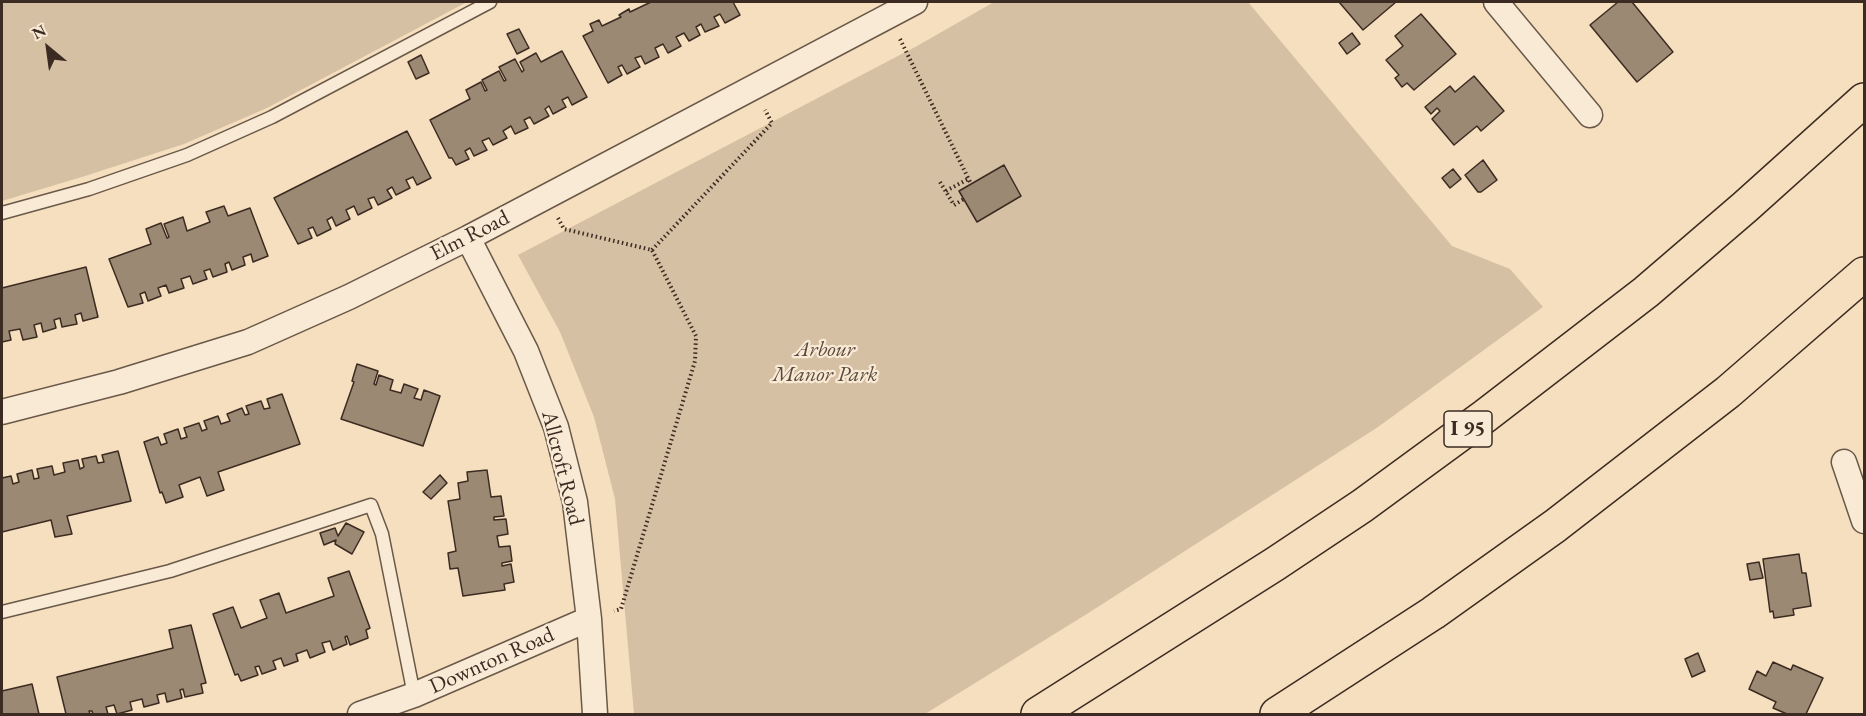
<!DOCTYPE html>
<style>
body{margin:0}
#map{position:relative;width:1866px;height:716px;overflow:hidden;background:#f5dfbe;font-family:"EB Garamond",serif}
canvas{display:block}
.frame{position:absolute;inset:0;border:3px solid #3c2b22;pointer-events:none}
.north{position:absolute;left:18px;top:18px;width:60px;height:60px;-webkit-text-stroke:4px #f8ead5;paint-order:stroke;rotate:331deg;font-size:16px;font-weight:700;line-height:24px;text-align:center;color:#3c2b22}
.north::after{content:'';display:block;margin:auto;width:21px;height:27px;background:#3c2b22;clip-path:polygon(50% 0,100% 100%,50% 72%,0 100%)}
</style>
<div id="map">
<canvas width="1866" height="716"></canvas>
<div class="frame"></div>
<div class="north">N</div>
</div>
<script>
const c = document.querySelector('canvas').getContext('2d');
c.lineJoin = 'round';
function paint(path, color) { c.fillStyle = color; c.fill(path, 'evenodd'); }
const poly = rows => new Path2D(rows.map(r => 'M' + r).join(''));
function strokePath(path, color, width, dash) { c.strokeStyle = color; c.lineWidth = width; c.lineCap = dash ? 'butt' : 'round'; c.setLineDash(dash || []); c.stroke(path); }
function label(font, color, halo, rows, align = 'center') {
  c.font = font + ' "EB Garamond",serif'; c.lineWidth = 4.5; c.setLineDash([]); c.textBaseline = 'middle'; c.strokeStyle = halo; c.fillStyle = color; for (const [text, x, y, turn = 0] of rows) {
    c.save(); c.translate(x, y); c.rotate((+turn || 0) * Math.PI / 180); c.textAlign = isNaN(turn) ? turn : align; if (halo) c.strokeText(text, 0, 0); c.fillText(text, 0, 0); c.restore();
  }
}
paint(poly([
 [2,2,467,2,267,108,184,144,85,176,2,201],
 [994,2,1248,2,1452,246,1510,269,1543,307,1378,427,1090,612,925,714,634,714,615,499,594,417,560,332,518,255,917,46]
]), '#d6c0a3');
const building = poly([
 [651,2,733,2,740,15,725,23,720,14,714,17,719,26,705,32,701,24,696,27,700,35,689,41,684,33,676,37,681,46,668,53,663,44,655,48,659,57,645,64,641,56,635,58,640,67,627,74,622,65,618,67,622,75,608,83,583,36,593,31,590,24,599,20,602,26,621,17,619,15,629,9,630,12,651,2],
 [1339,2,1396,2,1363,30,1339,2],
 [1618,2,1632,2,1673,52,1637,82,1590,25,1618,2],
 [1421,14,1456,54,1414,90,1407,83,1402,87,1395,78,1399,75,1386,60,1403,46,1395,36,1421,14],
 [519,29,529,48,517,54,507,34,519,29],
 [1352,33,1360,44,1347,54,1339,43,1352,33],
 [562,51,587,97,572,105,568,97,562,100,566,107,553,114,549,106,545,109,549,116,534,124,530,117,524,120,528,128,515,134,511,126,503,131,507,138,493,145,489,138,482,141,487,150,474,156,470,148,465,151,469,159,456,165,452,158,449,158,430,120,470,99,466,90,481,82,485,91,487,90,482,80,499,71,504,81,506,80,499,67,515,59,522,72,524,70,520,62,536,53,541,62,562,51],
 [421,55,429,73,416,79,408,62,421,55],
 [1474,76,1504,111,1481,131,1477,126,1454,145,1432,119,1440,111,1437,108,1431,114,1425,107,1450,86,1455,92,1474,76],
 [407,131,431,178,417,185,413,177,406,180,410,188,396,195,392,187,387,190,392,198,378,205,374,197,368,199,372,208,358,215,354,206,346,210,350,219,336,226,332,217,327,220,331,229,317,236,313,227,308,229,312,238,298,244,274,198,407,131],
 [1483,160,1497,180,1481,192,1478,192,1465,175,1483,160],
 [1004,165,1021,196,977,222,959,191,1004,165],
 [1453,169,1461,179,1450,188,1442,178,1453,169],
 [224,206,228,216,250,208,268,256,253,262,251,254,243,257,245,265,232,270,229,262,225,264,227,272,213,277,210,269,204,271,207,279,193,284,190,276,181,279,184,288,169,293,166,285,158,288,161,296,148,301,145,292,140,294,143,303,128,307,109,259,151,244,146,229,161,223,167,238,169,237,164,224,183,217,187,231,210,222,206,212,224,206],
 [86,267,98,317,83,321,81,313,75,315,77,324,62,327,60,318,54,320,56,328,43,332,41,323,34,325,37,337,23,340,20,329,9,331,11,340,2,342,2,288,86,267],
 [357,364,378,371,374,384,376,385,379,375,393,380,390,390,401,393,404,384,418,389,414,398,421,400,424,390,440,396,423,446,341,419,354,382,352,381,357,364],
 [282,394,300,444,218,472,224,490,207,496,200,477,179,485,183,497,166,503,162,492,160,493,144,442,158,437,161,445,167,443,164,434,178,429,181,439,187,437,184,428,199,423,202,431,207,429,204,421,218,416,221,424,230,421,227,414,242,408,245,415,249,414,246,406,261,401,264,409,270,408,267,399,282,394],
 [118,451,131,501,67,516,72,534,55,537,51,520,2,532,2,478,11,476,13,484,19,482,17,474,32,470,34,479,39,478,37,469,52,466,54,475,65,472,63,463,78,460,80,469,84,467,82,459,96,456,98,463,104,462,102,455,118,451],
 [487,470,491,497,501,496,504,516,494,517,494,520,506,519,508,534,497,536,499,547,510,546,512,561,502,563,502,566,511,564,514,582,504,584,505,590,463,596,458,568,450,569,448,553,456,551,448,501,460,499,458,483,468,481,467,472,487,470],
 [440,475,447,483,431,499,423,492,440,475],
 [346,523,364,532,352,554,335,544,336,540,324,545,320,533,335,528,338,536,346,523],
 [1799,554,1802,573,1806,573,1811,606,1793,609,1794,615,1774,618,1773,611,1770,612,1763,559,1799,554],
 [1759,562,1763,578,1750,580,1747,564,1759,562],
 [349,571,370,628,366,630,368,638,350,645,347,636,345,637,347,644,333,650,330,641,322,643,325,652,310,658,307,650,296,654,298,661,284,666,281,658,273,661,276,669,262,674,259,666,255,667,258,675,241,681,238,674,235,675,213,614,233,607,241,628,267,618,260,600,279,593,286,613,334,596,328,578,349,571],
 [191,625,206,683,201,684,203,693,185,697,183,689,180,690,182,698,167,702,165,693,157,695,159,703,144,707,142,699,130,702,132,710,117,714,114,705,106,707,108,714,93,714,92,711,89,711,90,714,66,714,57,677,173,648,169,630,191,625],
 [1698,653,1705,671,1692,677,1685,659,1698,653],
 [1773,662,1791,670,1793,665,1823,678,1806,714,1787,714,1773,708,1776,702,1749,689,1757,671,1766,676,1773,662],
 [32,684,39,714,2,714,2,691,32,684]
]);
paint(building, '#9c8973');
strokePath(building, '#3c2b22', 1.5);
const lane = poly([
 [2,213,89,189,187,155,272,117,490,2],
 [2,612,170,571,371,505,382,534,414,695]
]);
const street = poly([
 [1496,2,1590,115],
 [468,238,526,351,556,427,575,502,589,619,595,714],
 [2,412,119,382,248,342,349,297,468,238,915,2],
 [1844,462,1864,521],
 [360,714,414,695,589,619]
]);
const highway = poly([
 [1038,714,1275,564,1362,506,1485,416,1646,292,1745,207,1864,100],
 [1277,714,1433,613,1555,526,1728,392,1864,274]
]);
strokePath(lane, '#6a5849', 15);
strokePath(street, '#6a5849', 27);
strokePath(highway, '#3c2b22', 36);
strokePath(poly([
 [900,39,971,184],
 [940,182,954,205,964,199],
 [946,191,968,179],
 [558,218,564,229,652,250,696,336,695,361,621,609,614,611],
 [652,250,772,123,765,110]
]), '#3c2b22', 4, [1.5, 3]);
strokePath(lane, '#f8ead5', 12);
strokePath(street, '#f8ead5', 24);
strokePath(highway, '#f5dfbe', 33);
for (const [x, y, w] of [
 [1468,429,48]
]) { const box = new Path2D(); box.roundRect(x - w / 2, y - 18, w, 36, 4.5); c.fillStyle = '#f8ead5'; c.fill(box); strokePath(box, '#3c2b22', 1.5); }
label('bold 21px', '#3c2b22', null, [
 ["I 95",1468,429]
]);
label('22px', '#3c2b22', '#f8ead5', [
 ["Elm Road",470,236,-27],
 ["Allcroft Road",562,468,76],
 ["Downton Road",492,661,-24]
]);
label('italic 22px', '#5b493c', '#f8ead5', [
 ["Arbour",825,350],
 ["Manor Park",825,375]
]);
</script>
